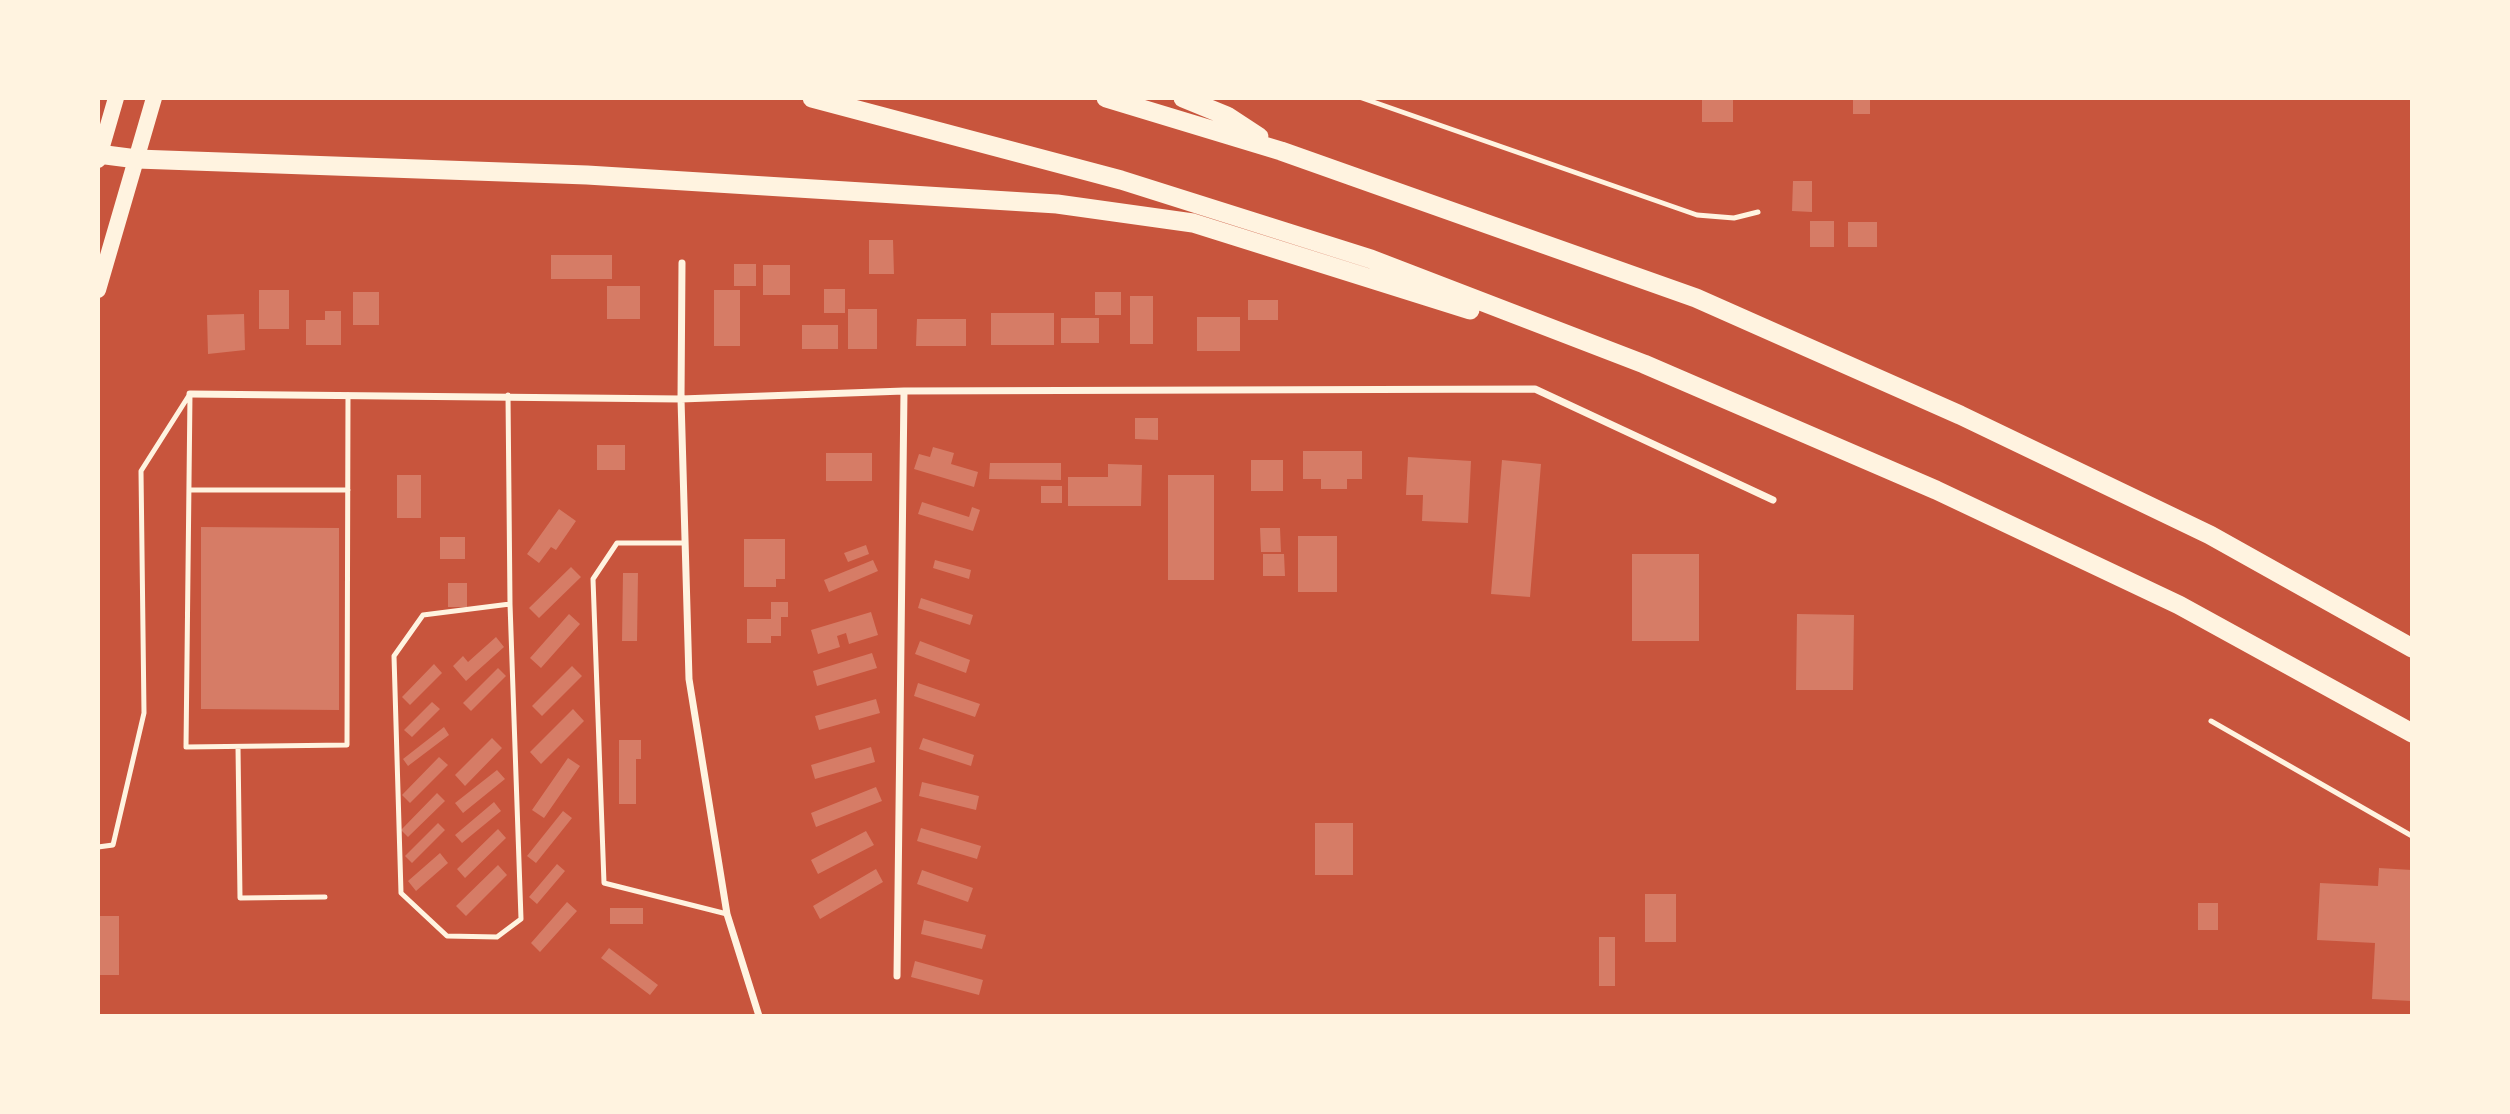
<!DOCTYPE html>
<style>
body{margin:0}
#map{position:relative;width:2510px;height:1114px;overflow:hidden;background:#c8553d;font-family:Lato,sans-serif}
canvas{display:block}
.frame{position:absolute;inset:0;border:100px solid #fff3e0;pointer-events:none}
</style>
<div id="map">
<canvas width="2510" height="1114"></canvas>
<div class="frame"></div>
</div>
<script>
const c = document.querySelector('canvas').getContext('2d');
c.lineJoin = 'round';
function paint(path, color) { c.fillStyle = color; c.fill(path, 'evenodd'); }
const poly = rows => new Path2D(rows.map(r => 'M' + r).join(''));
function strokePath(path, color, width, dash) { c.strokeStyle = color; c.lineWidth = width; c.lineCap = dash ? 'butt' : 'round'; c.setLineDash(dash || []); c.stroke(path); }
paint(poly([
 [1702,98,1733,98,1733,122,1702,122],
 [1853,98,1870,98,1870,114,1853,114],
 [1793,181,1812,181,1812,212,1792,211],
 [1810,221,1834,221,1834,247,1810,247],
 [1848,222,1877,222,1877,247,1848,247],
 [869,240,893,240,894,274,869,274],
 [551,255,612,255,612,279,551,279],
 [734,264,756,264,756,286,734,286],
 [763,265,790,265,790,295,763,295],
 [607,286,640,286,640,319,607,319],
 [824,289,845,289,845,313,824,313],
 [259,290,289,290,289,329,259,329],
 [714,290,740,290,740,346,714,346],
 [353,292,379,292,379,325,353,325],
 [1095,292,1121,292,1121,315,1095,315],
 [1130,296,1153,296,1153,344,1130,344],
 [1248,300,1278,300,1278,320,1248,320],
 [848,309,877,309,877,349,848,349],
 [325,311,341,311,341,345,306,345,306,320,325,320],
 [991,313,1054,313,1054,345,991,345],
 [244,314,245,350,208,354,207,315],
 [1197,317,1240,317,1240,351,1197,351],
 [1061,318,1099,318,1099,343,1061,343],
 [917,319,966,319,966,346,916,346],
 [802,325,838,325,838,349,802,349],
 [1135,418,1158,418,1158,440,1135,439],
 [597,445,625,445,625,470,597,470],
 [933,447,954,453,951,464,978,472,974,487,914,469,919,454,930,457],
 [1303,451,1362,451,1362,479,1347,479,1347,489,1321,489,1321,479,1303,479],
 [826,453,872,453,872,481,826,481],
 [1408,457,1471,461,1468,523,1422,521,1423,495,1406,495],
 [1251,460,1283,460,1283,491,1251,491],
 [1502,460,1541,464,1530,597,1491,594],
 [990,463,1061,463,1061,480,989,479],
 [1108,464,1142,465,1141,506,1068,506,1068,477,1108,477],
 [397,475,421,475,421,518,397,518],
 [1168,475,1214,475,1214,580,1168,580],
 [1041,486,1062,486,1062,503,1041,503],
 [922,502,969,517,972,507,980,510,973,531,918,514],
 [559,509,576,521,556,550,551,547,539,563,527,554],
 [201,527,339,528,339,710,201,709],
 [1260,528,1280,528,1281,552,1261,552],
 [1298,536,1337,536,1337,592,1298,592],
 [440,537,465,537,465,559,440,559],
 [744,539,785,539,785,579,776,579,776,587,744,587],
 [866,545,869,554,848,562,844,553],
 [1263,554,1284,554,1285,576,1263,576],
 [1632,554,1699,554,1699,641,1632,641],
 [873,560,878,571,829,592,824,580],
 [935,560,971,570,969,579,933,568],
 [571,567,581,577,539,618,529,608],
 [623,573,638,573,637,641,622,641],
 [448,583,467,583,467,607,448,607],
 [921,598,973,615,970,625,918,608],
 [771,602,788,602,788,617,781,617,781,636,771,636,771,643,747,643,747,619,771,619],
 [871,612,878,635,849,644,846,633,837,636,840,647,818,654,811,630],
 [569,614,580,624,541,668,530,658],
 [1797,614,1854,615,1853,690,1796,690],
 [496,637,504,647,466,681,453,666,463,656,468,662],
 [920,641,970,660,966,673,915,654],
 [872,653,877,668,817,686,813,671],
 [434,664,442,673,410,705,402,697],
 [572,666,582,676,542,716,532,706],
 [498,668,506,676,471,711,463,703],
 [918,683,980,704,975,717,914,696],
 [876,699,880,713,819,730,815,716],
 [432,702,440,709,412,737,404,730],
 [573,709,584,721,541,764,530,752],
 [444,727,449,735,408,766,403,759],
 [492,738,502,748,465,786,455,775],
 [923,738,974,755,971,766,919,749],
 [619,740,641,740,641,759,636,759,636,804,619,804],
 [871,747,875,762,815,779,811,765],
 [439,757,448,765,410,803,402,795],
 [568,758,580,766,544,818,532,810],
 [497,770,505,779,463,813,455,803],
 [922,782,979,796,976,810,919,796],
 [876,787,882,801,816,827,811,813],
 [437,793,445,801,408,837,401,830],
 [494,802,501,811,462,843,455,835],
 [563,811,572,818,536,863,527,856],
 [438,823,445,830,412,863,405,856],
 [1315,823,1353,823,1353,875,1315,875],
 [921,828,981,846,977,859,917,841],
 [498,829,506,838,465,878,457,869],
 [866,831,874,845,818,874,811,860],
 [440,853,448,863,416,891,408,881],
 [557,864,565,871,537,904,529,897],
 [498,865,507,875,466,916,456,906],
 [2379,868,2412,870,2412,1001,2372,999,2375,943,2317,940,2320,883,2378,886],
 [876,869,883,882,820,919,813,906],
 [922,870,973,888,968,902,917,884],
 [1645,894,1676,894,1676,942,1645,942],
 [567,902,577,911,540,952,531,943],
 [2198,903,2218,903,2218,930,2198,930],
 [610,908,643,908,643,924,610,924],
 [98,916,119,916,119,975,98,975],
 [924,920,986,935,982,949,921,934],
 [1599,937,1615,937,1615,986,1599,986],
 [609,948,658,985,650,995,601,958],
 [915,961,983,980,979,995,911,977]
]), '#d67c66');
strokePath(poly([
 [1362,98,1697,215,1734,218,1758,212],
 [190,394,186,747,347,745,348,395],
 [508,395,510,604,521,919,497,937,447,936,401,893,394,656,423,615,510,604],
 [189,490,348,490],
 [685,543,617,543,593,579,604,883,727,914],
 [2211,721,2412,836],
 [238,747,240,898,325,897],
 [98,847,113,845,144,713,141,471,188,397]
]), '#fff3e0', 5);
strokePath(poly([
 [682,263,681,399,689,679,727,914,759,1016],
 [190,394,681,399,904,391,1535,389,1773,500],
 [897,976,904,391]
]), '#fff3e0', 7);
strokePath(poly([
 [98,160,116,98],
 [98,290,154,98]
]), '#fff3e0', 16);
strokePath(poly([
 [812,98,1121,180,1371,259,1644,364,1936,490,2179,605,2412,733],
 [1106,98,1281,151,1696,298,1960,415,2210,535,2412,648],
 [1183,98,1227,116,1259,137],
 [98,154,137,159,587,175,1057,204,1193,223,1470,310]
]), '#fff3e0', 19);
</script>
